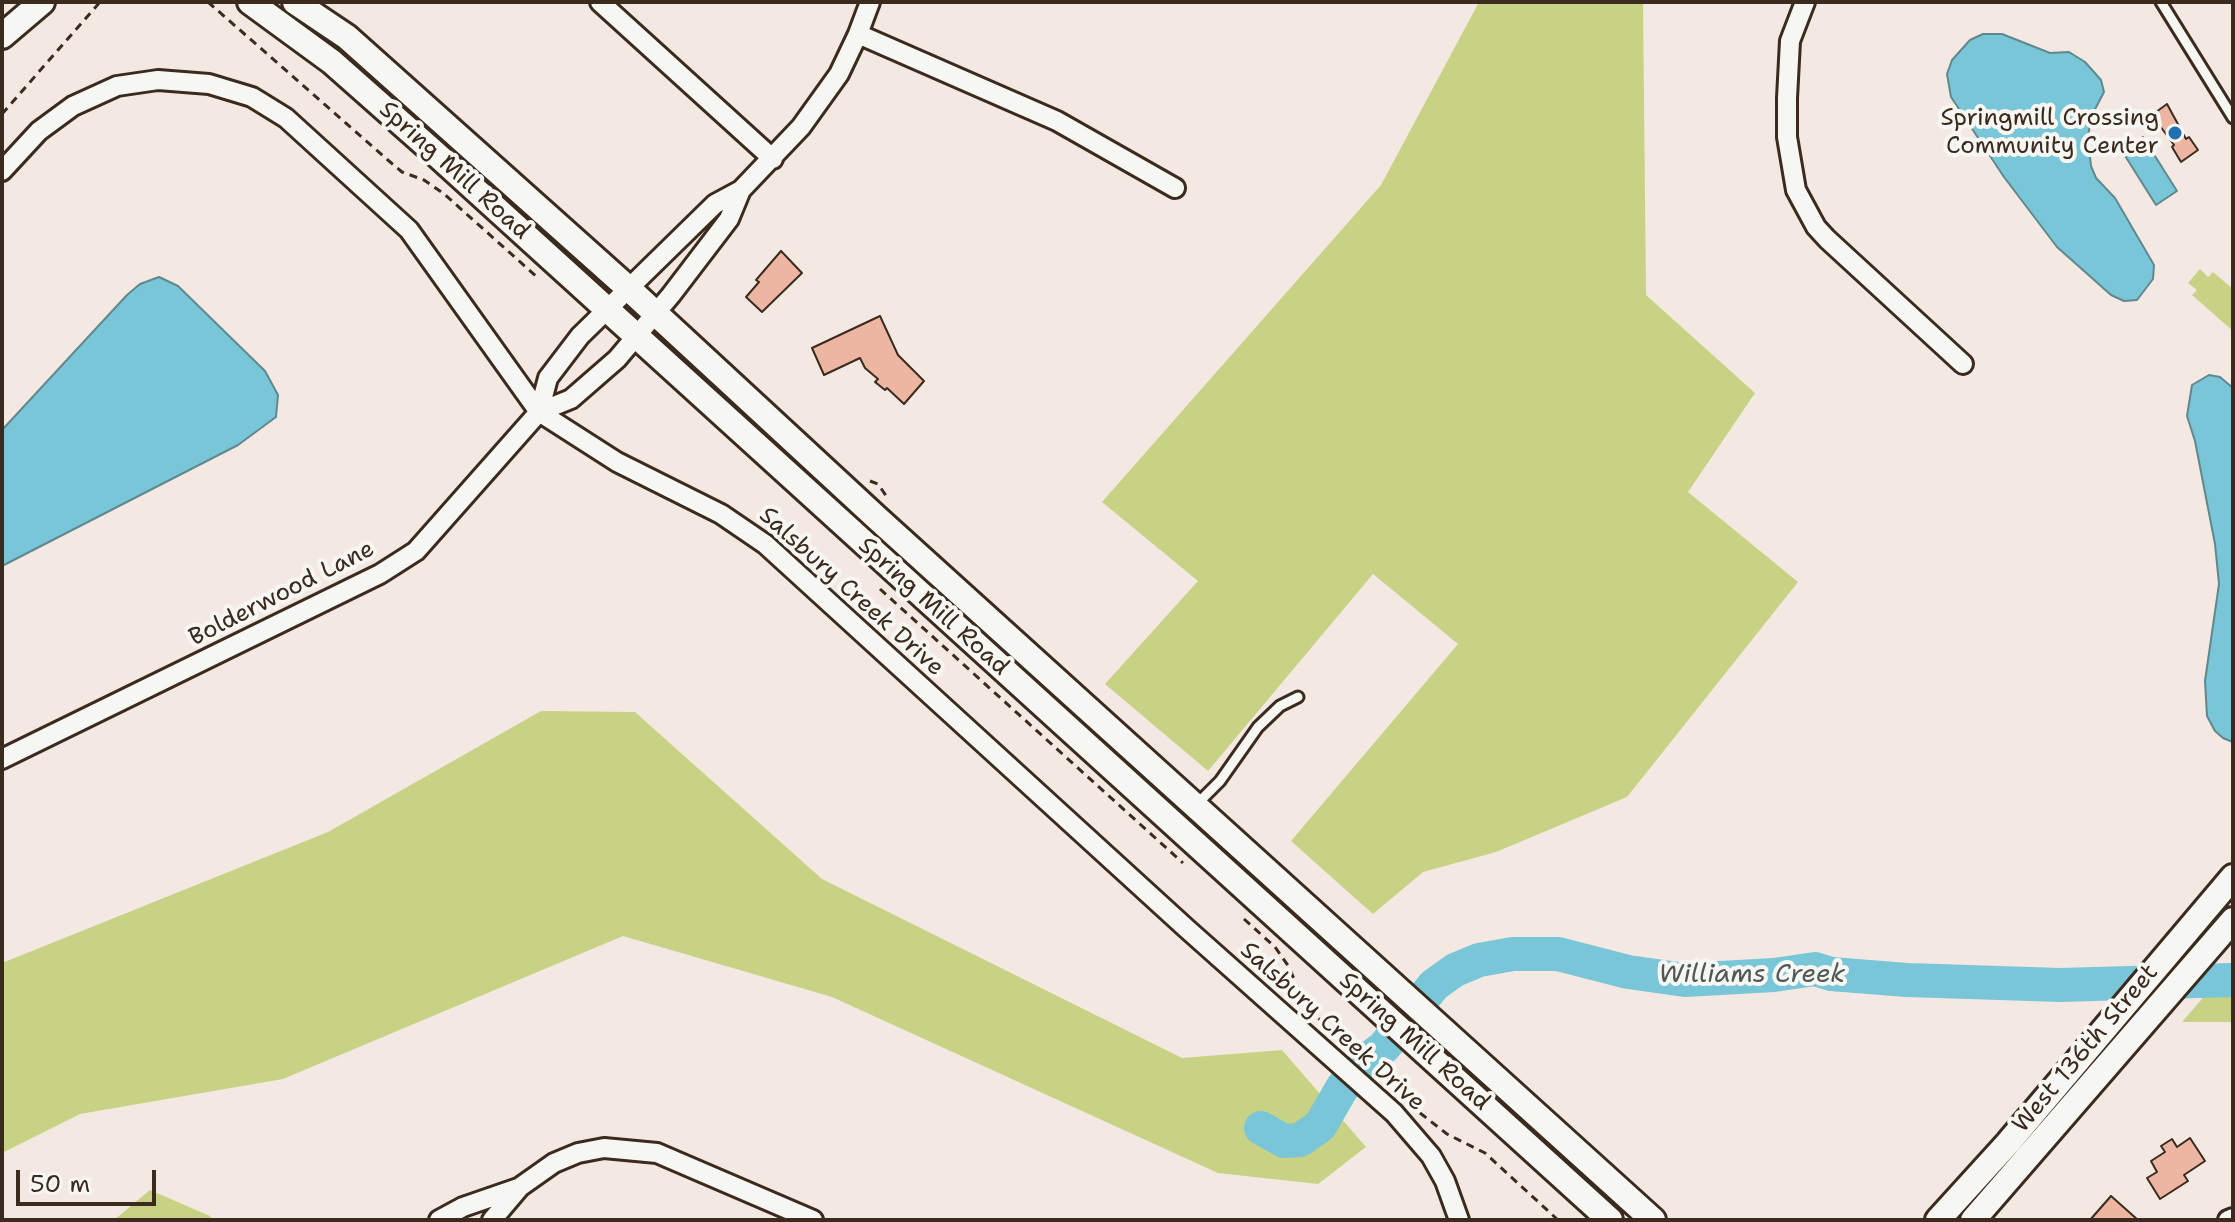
<!DOCTYPE html>
<style>
body{margin:0}
#map{position:relative;width:2235px;height:1222px;overflow:hidden;background:#f4e9e2;font-family:"Shantell Sans",sans-serif}
canvas{display:block}
.frame{position:absolute;inset:0;border:4px solid #3b2a1e;pointer-events:none}
.scale{position:absolute;left:16px;top:1170px;width:140px;height:36px;box-sizing:border-box;border:4px solid #3b2a1e;border-top:0;padding-left:10px;font-size:24px;line-height:28px;white-space:nowrap;color:#3b2a1e;-webkit-text-stroke:6px #f6f6f2;paint-order:stroke}
</style>
<div id="map">
<canvas width="2235" height="1222"></canvas>
<div class="frame"></div>
<div class="scale">50 m</div>
</div>
<script>
const c = document.querySelector('canvas').getContext('2d');
c.lineJoin = 'round';
function paint(path, color) { c.fillStyle = color; c.fill(path, 'evenodd'); }
const poly = rows => new Path2D(rows.map(r => 'M' + r).join(''));
function strokePath(path, color, width, dash) { c.strokeStyle = color; c.lineWidth = width; c.lineCap = dash ? 'butt' : 'round'; c.setLineDash(dash || []); c.stroke(path); }
function label(font, color, halo, rows, align = 'center') {
  c.font = font + ' "Shantell Sans",sans-serif'; c.lineWidth = 8; c.setLineDash([]); c.textBaseline = 'middle'; c.strokeStyle = halo; c.fillStyle = color; for (const [text, x, y, turn = 0] of rows) {
    c.save(); c.translate(x, y); c.rotate((+turn || 0) * Math.PI / 180); c.textAlign = isNaN(turn) ? turn : align; if (halo) c.strokeText(text, 0, 0); c.fillText(text, 0, 0); c.restore();
  }
}
paint(poly([
 [1479,2,1643,2,1646,295,1755,393,1688,492,1798,582,1627,797,1496,852,1423,872,1373,914,1291,841,1458,644,1373,574,1208,771,1105,684,1198,581,1102,502,1381,185],
 [2200,269,2208,277,2213,272,2233,289,2233,331,2192,295,2197,290,2188,283],
 [541,711,635,712,822,879,1182,1058,1282,1050,1366,1147,1318,1184,1218,1173,832,997,623,936,283,1079,80,1114,2,1153,2,963,328,832],
 [2233,963,2233,1022,2182,1022],
 [150,1190,210,1216,212,1220,114,1220]
]), '#c7d285');
const water = poly([
 [1983,34,2002,34,2050,53,2069,52,2085,62,2101,80,2104,92,2091,117,2088,138,2091,166,2096,178,2115,198,2154,265,2153,279,2137,300,2124,301,2111,295,2057,247,2004,177,1951,97,1947,74,1952,60,1970,40,1983,34],
 [2143,137,2177,191,2156,205,2122,151,2143,137],
 [159,277,178,286,265,371,278,395,276,417,238,445,2,566,2,430,127,295,140,284,159,277],
 [2209,375,2220,377,2233,388,2233,742,2223,738,2215,731,2207,716,2205,681,2219,584,2215,544,2195,441,2187,416,2192,385,2209,375]
]);
paint(water, '#79c6d8');
strokePath(water, '#60888e', 2);
strokePath(poly([
 [1261,1128,1284,1141,1300,1140,1320,1126,1342,1088,1372,1056,1384,1047,1434,985,1455,970,1479,960,1513,954,1558,954,1628,972,1685,980,1774,975,1815,969,1831,974,1907,980,2060,985,2233,980]
]), '#79c6d8', 34);
const building = poly([
 [2167,104,2186,139,2189,137,2198,150,2181,162,2172,147,2174,145,2152,115,2167,104],
 [781,251,802,273,762,312,746,297,759,282,756,280,781,251],
 [880,316,898,355,924,381,904,404,887,388,885,390,875,382,878,379,865,368,860,358,824,375,812,348,880,316],
 [2190,1138,2205,1161,2184,1175,2188,1181,2160,1199,2147,1178,2157,1172,2151,1161,2165,1152,2161,1146,2172,1139,2177,1147,2190,1138],
 [2111,1196,2138,1220,2090,1220,2111,1196]
]);
paint(building, '#edb6a3');
strokePath(building, '#3b2a1e', 2);
const lane = poly([
 [2161,2,2233,118],
 [1197,804,1220,781,1258,727,1280,706,1298,697]
]);
const street = poly([
 [600,2,773,159],
 [1805,2,1790,41,1787,98,1787,137,1796,190,1816,227,1827,239,1963,364],
 [858,34,1057,121,1175,188],
 [2,171,39,131,73,106,117,86,158,80,209,84,252,97,286,118,409,230,539,412,617,462,721,514,765,544,1186,928,1394,1113,1431,1156,1445,1181,1459,1220],
 [539,412,548,378,580,336,715,204,741,190,801,127,839,74,858,34,870,2],
 [2,759,380,574,416,551,539,412,571,399,617,359,671,295,729,219,741,190],
 [439,1220,463,1207,518,1188],
 [492,1220,520,1187,554,1163,578,1153,604,1148,657,1153,813,1220],
 [2228,1220,2233,1218]
]);
const secondary = poly([
 [250,2,332,62,436,154,1610,1220],
 [295,2,347,37,628,288,878,519,1653,1220],
 [2,36,42,2],
 [1938,1220,2008,1143,2233,877],
 [1973,1220,2233,920]
]);
strokePath(lane, '#3b2a1e', 15);
strokePath(street, '#3b2a1e', 24);
strokePath(secondary, '#3b2a1e', 30);
strokePath(poly([
 [208,2,389,161,402,172,424,180,443,193,537,277],
 [2,114,100,2],
 [870,481,878,484,887,497],
 [880,589,1183,863],
 [1244,919,1275,947,1289,967,1301,996,1321,1021],
 [1420,1113,1447,1134,1485,1153,1558,1220]
]), '#3b2a1e', 3, [8, 6]);
strokePath(lane, '#f6f6f2', 9);
strokePath(street, '#f6f6f2', 18);
strokePath(secondary, '#f6f6f2', 24);
for (const [x, y, r, color] of [
 [2175,133,8,"#1f6fb2"]
]) { const dot = new Path2D(); dot.arc(x, y, r, 0, 2 * Math.PI); c.fillStyle = color; c.fill(dot); strokePath(dot, '#f6f6f2', 3); }
label('24px', '#3b2a1e', '#f6f6f2', [
 ["Springmill Crossing",2159,119],
 ["Community Center",2159,147]
], 'right');
label('24px', '#3b2a1e', '#f6f6f2', [
 ["Spring Mill Road",454,171,42],
 ["Salsbury Creek Drive",851,592,42],
 ["Bolderwood Lane",282,594,-27],
 ["Spring Mill Road",933,607,42],
 ["Salsbury Creek Drive",1332,1027,42],
 ["Spring Mill Road",1414,1042,42],
 ["West 136th Street",2086,1049,-50]
]);
label('italic 26px', '#4e5956', '#f6f6f2', [
 ["Williams Creek",1752,975]
]);
</script>
